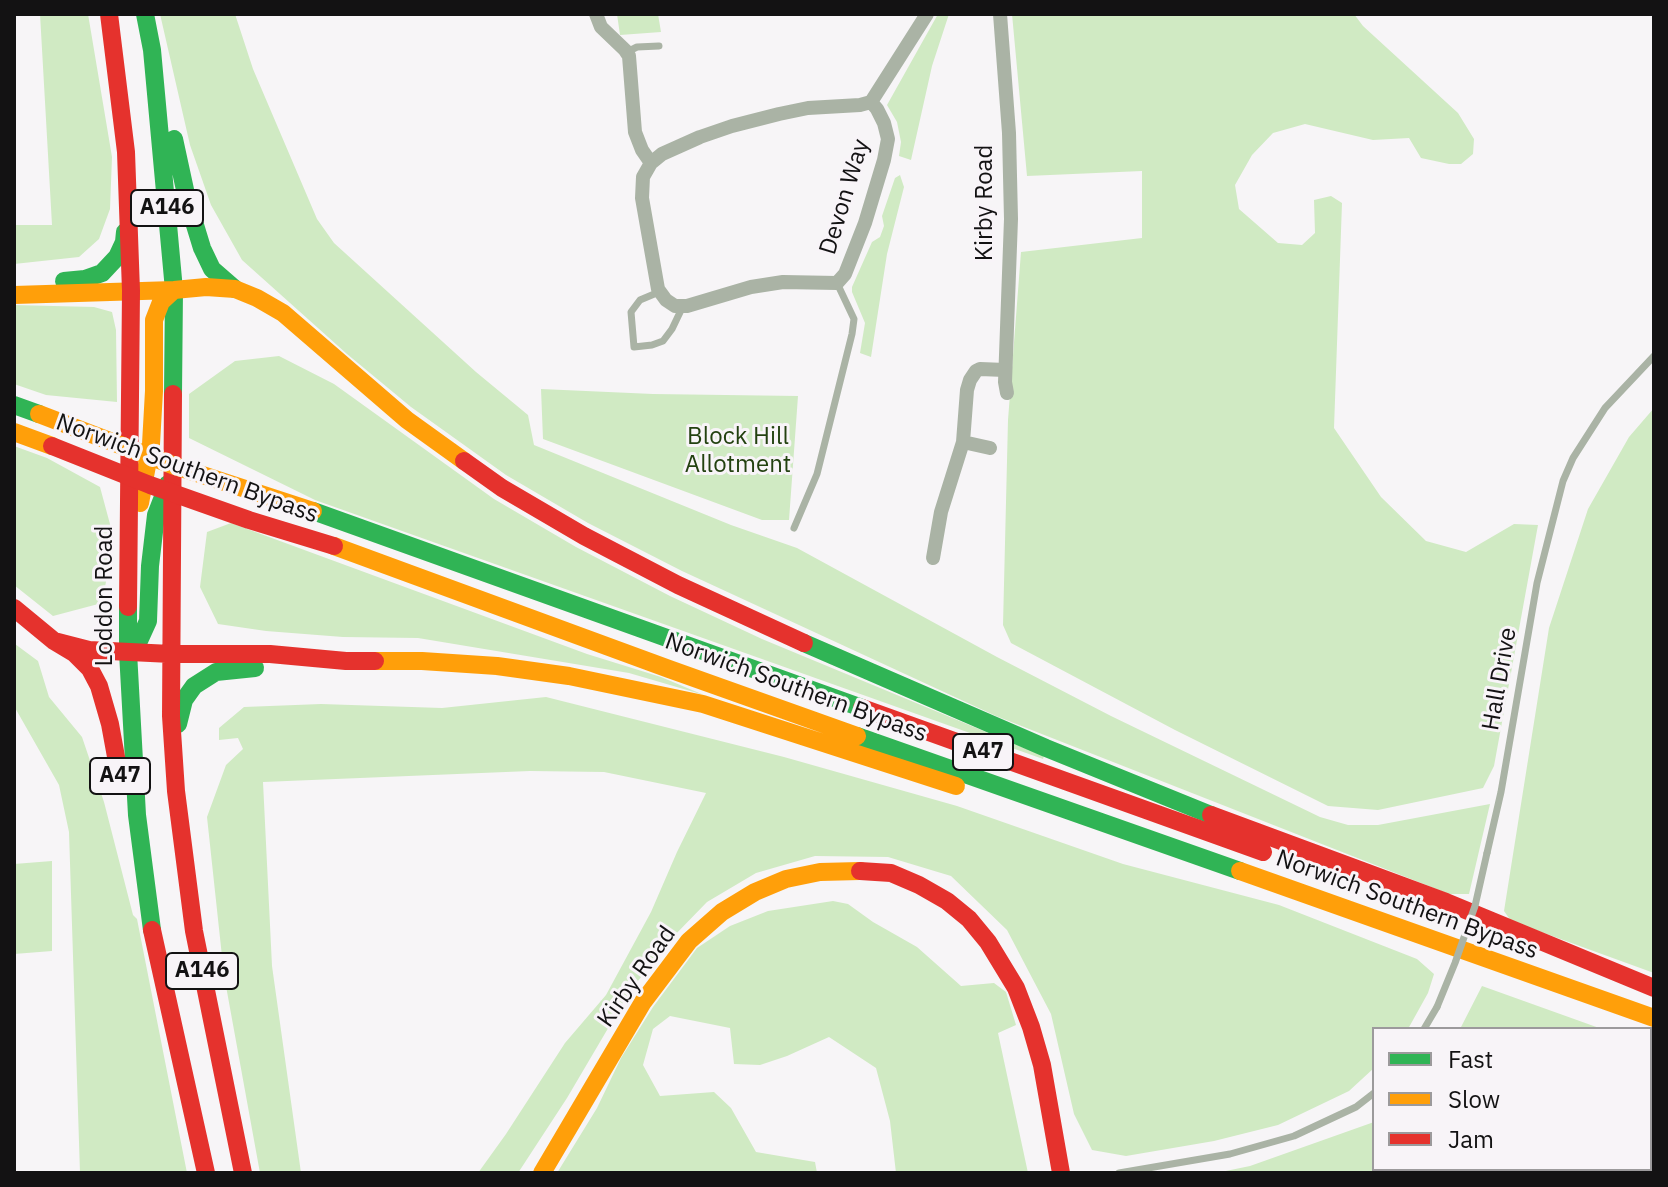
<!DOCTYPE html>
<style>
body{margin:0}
#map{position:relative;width:1668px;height:1187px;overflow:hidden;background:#f7f5f7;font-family:"IBM Plex Sans",sans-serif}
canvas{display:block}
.frame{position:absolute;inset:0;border:16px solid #131213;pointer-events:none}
.legend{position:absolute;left:1372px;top:1027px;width:280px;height:144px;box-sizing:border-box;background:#f8f4f8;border:2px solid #9c9a9c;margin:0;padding:10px 14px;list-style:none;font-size:24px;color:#131213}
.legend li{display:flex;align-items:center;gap:16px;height:40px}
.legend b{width:40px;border:2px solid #9c9a9c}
</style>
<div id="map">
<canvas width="1668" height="1187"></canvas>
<div class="frame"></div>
<ul class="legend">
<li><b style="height:10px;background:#30b455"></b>Fast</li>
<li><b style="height:10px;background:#ff9f0a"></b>Slow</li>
<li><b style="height:10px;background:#e5322d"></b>Jam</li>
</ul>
</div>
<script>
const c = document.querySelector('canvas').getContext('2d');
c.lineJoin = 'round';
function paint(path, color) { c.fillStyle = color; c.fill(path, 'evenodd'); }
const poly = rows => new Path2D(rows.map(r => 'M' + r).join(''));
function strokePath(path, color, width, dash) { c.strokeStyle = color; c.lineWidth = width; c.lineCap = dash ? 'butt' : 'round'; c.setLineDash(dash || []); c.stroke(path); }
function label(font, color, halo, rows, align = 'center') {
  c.font = font + ' "IBM Plex Sans",sans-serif'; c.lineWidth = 6; c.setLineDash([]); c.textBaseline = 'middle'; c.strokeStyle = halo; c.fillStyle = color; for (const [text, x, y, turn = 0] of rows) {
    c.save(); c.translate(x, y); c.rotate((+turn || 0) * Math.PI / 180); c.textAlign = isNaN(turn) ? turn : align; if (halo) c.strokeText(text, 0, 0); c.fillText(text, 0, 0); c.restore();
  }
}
paint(poly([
 [40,14,88,14,112,157,110,209,99,239,79,257,14,264,14,225,52,225],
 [160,14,235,14,253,69,317,219,334,243,476,372,528,415,534,445,731,525,797,548,997,657,1111,716,1320,817,1348,825,1378,825,1490,804,1469,894,1449,894,996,716,682,571,588,523,506,475,411,407,347,354,242,260,211,205,190,145],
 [617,14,658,14,661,32,620,35],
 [938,14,949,14,932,66,911,160,899,156,901,142,897,122,887,105],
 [1012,14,1354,14,1363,26,1458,113,1474,139,1473,154,1461,164,1449,164,1421,158,1409,138,1373,140,1305,124,1273,133,1252,155,1235,185,1239,209,1278,243,1302,245,1315,233,1314,200,1331,196,1342,203,1334,428,1381,497,1426,541,1466,552,1514,524,1538,525,1494,766,1483,788,1378,810,1328,806,1175,730,1011,643,1003,625,1008,420,1021,252,1142,238,1142,171,1027,176],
 [900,175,904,187,887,254,871,357,860,353,865,323,852,292,852,287,872,242,880,237,884,226,882,216,895,178],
 [14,305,94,307,112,312,116,330,117,402,46,395,14,384],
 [279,356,334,384,494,499,576,547,670,596,762,639,1044,756,1043,759,315,500,189,438,189,394,235,361],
 [541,389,653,394,798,396,789,520,762,520,543,439],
 [1654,408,1654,973,1511,921,1504,911,1549,628,1588,509,1629,437],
 [14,446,47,458,100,487,114,539,102,603,53,616,14,585],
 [231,523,587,654,661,677,704,695,629,673,418,638,343,637,266,631,218,624,200,587,207,532],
 [15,644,38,661,49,697,82,737,104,802,133,915,137,919,187,1173,80,1173,69,832,59,785,14,706,14,645],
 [546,697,784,757,957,806,1123,864,1279,905,1417,959,1434,974,1428,993,1408,1029,1374,1029,1374,1068,1349,1091,1278,1125,1214,1141,1126,1156,1092,1150,1074,1114,1051,1014,1007,930,951,876,888,857,815,856,756,873,707,902,672,938,630,991,567,1098,518,1173,478,1173,506,1134,565,1043,606,995,651,912,677,852,706,793,604,772,530,771,263,782,272,966,301,1173,260,1173,224,975,207,817,226,765,243,749,238,738,219,740,219,728,244,707,321,704,442,708],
 [52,861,52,951,14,954,14,864],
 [833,901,848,904,873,922,917,947,961,986,994,983,1006,992,1016,1025,998,1033,1028,1173,896,1173,890,1121,876,1068,829,1037,787,1056,760,1065,734,1064,730,1028,670,1016,653,1029,643,1065,660,1096,714,1092,731,1108,756,1152,815,1162,817,1173,557,1173,597,1108,621,1058,653,1007,697,948,730,926,768,911],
 [1482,986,1602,1029,1460,1029],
 [1374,1122,1374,1169,1628,1169,1622,1173,1216,1173,1250,1166]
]), '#d0eac3');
strokePath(poly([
 [627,52,637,47,659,46],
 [659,292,640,300,631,312,634,347,652,345,663,341,672,329,683,306],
 [794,528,817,474,852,334,854,319,837,283],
 [1487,853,1501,792,1537,583,1563,481,1573,458,1605,408,1654,356],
 [1424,1029,1437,1007],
 [1119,1173,1230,1154,1294,1136,1356,1107,1374,1093]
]), '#aab3a5', 7);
strokePath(poly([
 [596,14,601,27,625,50,629,56,635,132,642,150,651,163],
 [1000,14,1009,133,1011,219,1005,382,1007,393],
 [871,102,877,109,884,123,888,139,884,160,865,223,845,274,837,283,783,282,751,287,687,306,675,306,666,300,658,289,642,198,643,177,651,163,662,154,700,137,732,126,779,114,808,108,860,105,871,102,927,14],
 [963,442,990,448],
 [933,558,941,512,963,442,967,390,970,380,976,371,980,369,1005,370]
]), '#aab3a5', 14);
strokePath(poly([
 [145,14,152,50,174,290,173,394],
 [174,139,187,199,202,248,212,269,235,289],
 [64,281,85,279,102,273,117,257,124,242,125,232],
 [14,405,39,414],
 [313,511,862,708],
 [128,607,128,652,137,815,152,930],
 [804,643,1046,748,1211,815],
 [128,652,138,643,148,621,150,566,156,515,168,484],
 [178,724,184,700,194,686,216,672,255,668],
 [857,736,1240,871]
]), '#30b455', 18);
strokePath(poly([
 [14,295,174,290,206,287,235,289,257,298,283,313,407,420,464,461],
 [14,432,52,446],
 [140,503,151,444,154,391,154,320,161,302,174,290],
 [334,546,669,669,857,736],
 [375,661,422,661,497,666,569,676,703,704,956,786],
 [1240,871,1654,1018],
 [542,1173,643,1002,689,941,722,912,755,892,786,879,820,872,860,871]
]), '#ff9f0a', 18);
strokePath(poly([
 [109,14,126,152,131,291,128,607],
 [173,394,171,716,176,791,194,931,243,1173],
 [464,461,502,488,584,536,678,585,804,643],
 [14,608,54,641,74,653,90,669,99,686,110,724,121,784],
 [54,641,89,650,171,654,270,654,346,661,375,661],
 [862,708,1263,852],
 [1211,815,1446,902,1654,988],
 [860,871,891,873,919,885,947,901,969,919,988,942,1016,988,1031,1027,1042,1065,1061,1173],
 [152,930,206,1173]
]), '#e5322d', 18);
strokePath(poly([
 [1437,1007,1455,963,1475,906,1487,853]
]), '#aab3a5', 7);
strokePath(poly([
 [39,414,175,466,313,511]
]), '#ff9f0a', 18);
strokePath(poly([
 [52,446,150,485,249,520,334,546]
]), '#e5322d', 18);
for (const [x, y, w] of [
 [167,208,72],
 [983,752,60],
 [120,776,60],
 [202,971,72]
]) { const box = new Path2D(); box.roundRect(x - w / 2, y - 18, w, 36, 6); c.fillStyle = '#f8f4f8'; c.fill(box); strokePath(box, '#131213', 2); }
label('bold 22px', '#131213', null, [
 ["A146",167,208],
 ["A47",983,752],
 ["A47",120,776],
 ["A146",202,971]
]);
label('24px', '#131213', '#f8f4f8', [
 ["Devon Way",845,197,-73],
 ["Kirby Road",985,203,-90],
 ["Norwich Southern Bypass",187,469,20],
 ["Loddon Road",105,596,-90],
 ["Hall Drive",1500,679,-80],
 ["Norwich Southern Bypass",796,688,20],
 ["Norwich Southern Bypass",1407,905,20],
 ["Kirby Road",637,977,-55]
]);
label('24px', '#234110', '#f8f4f8', [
 ["Block Hill",738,437],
 ["Allotment",738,465]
]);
</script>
